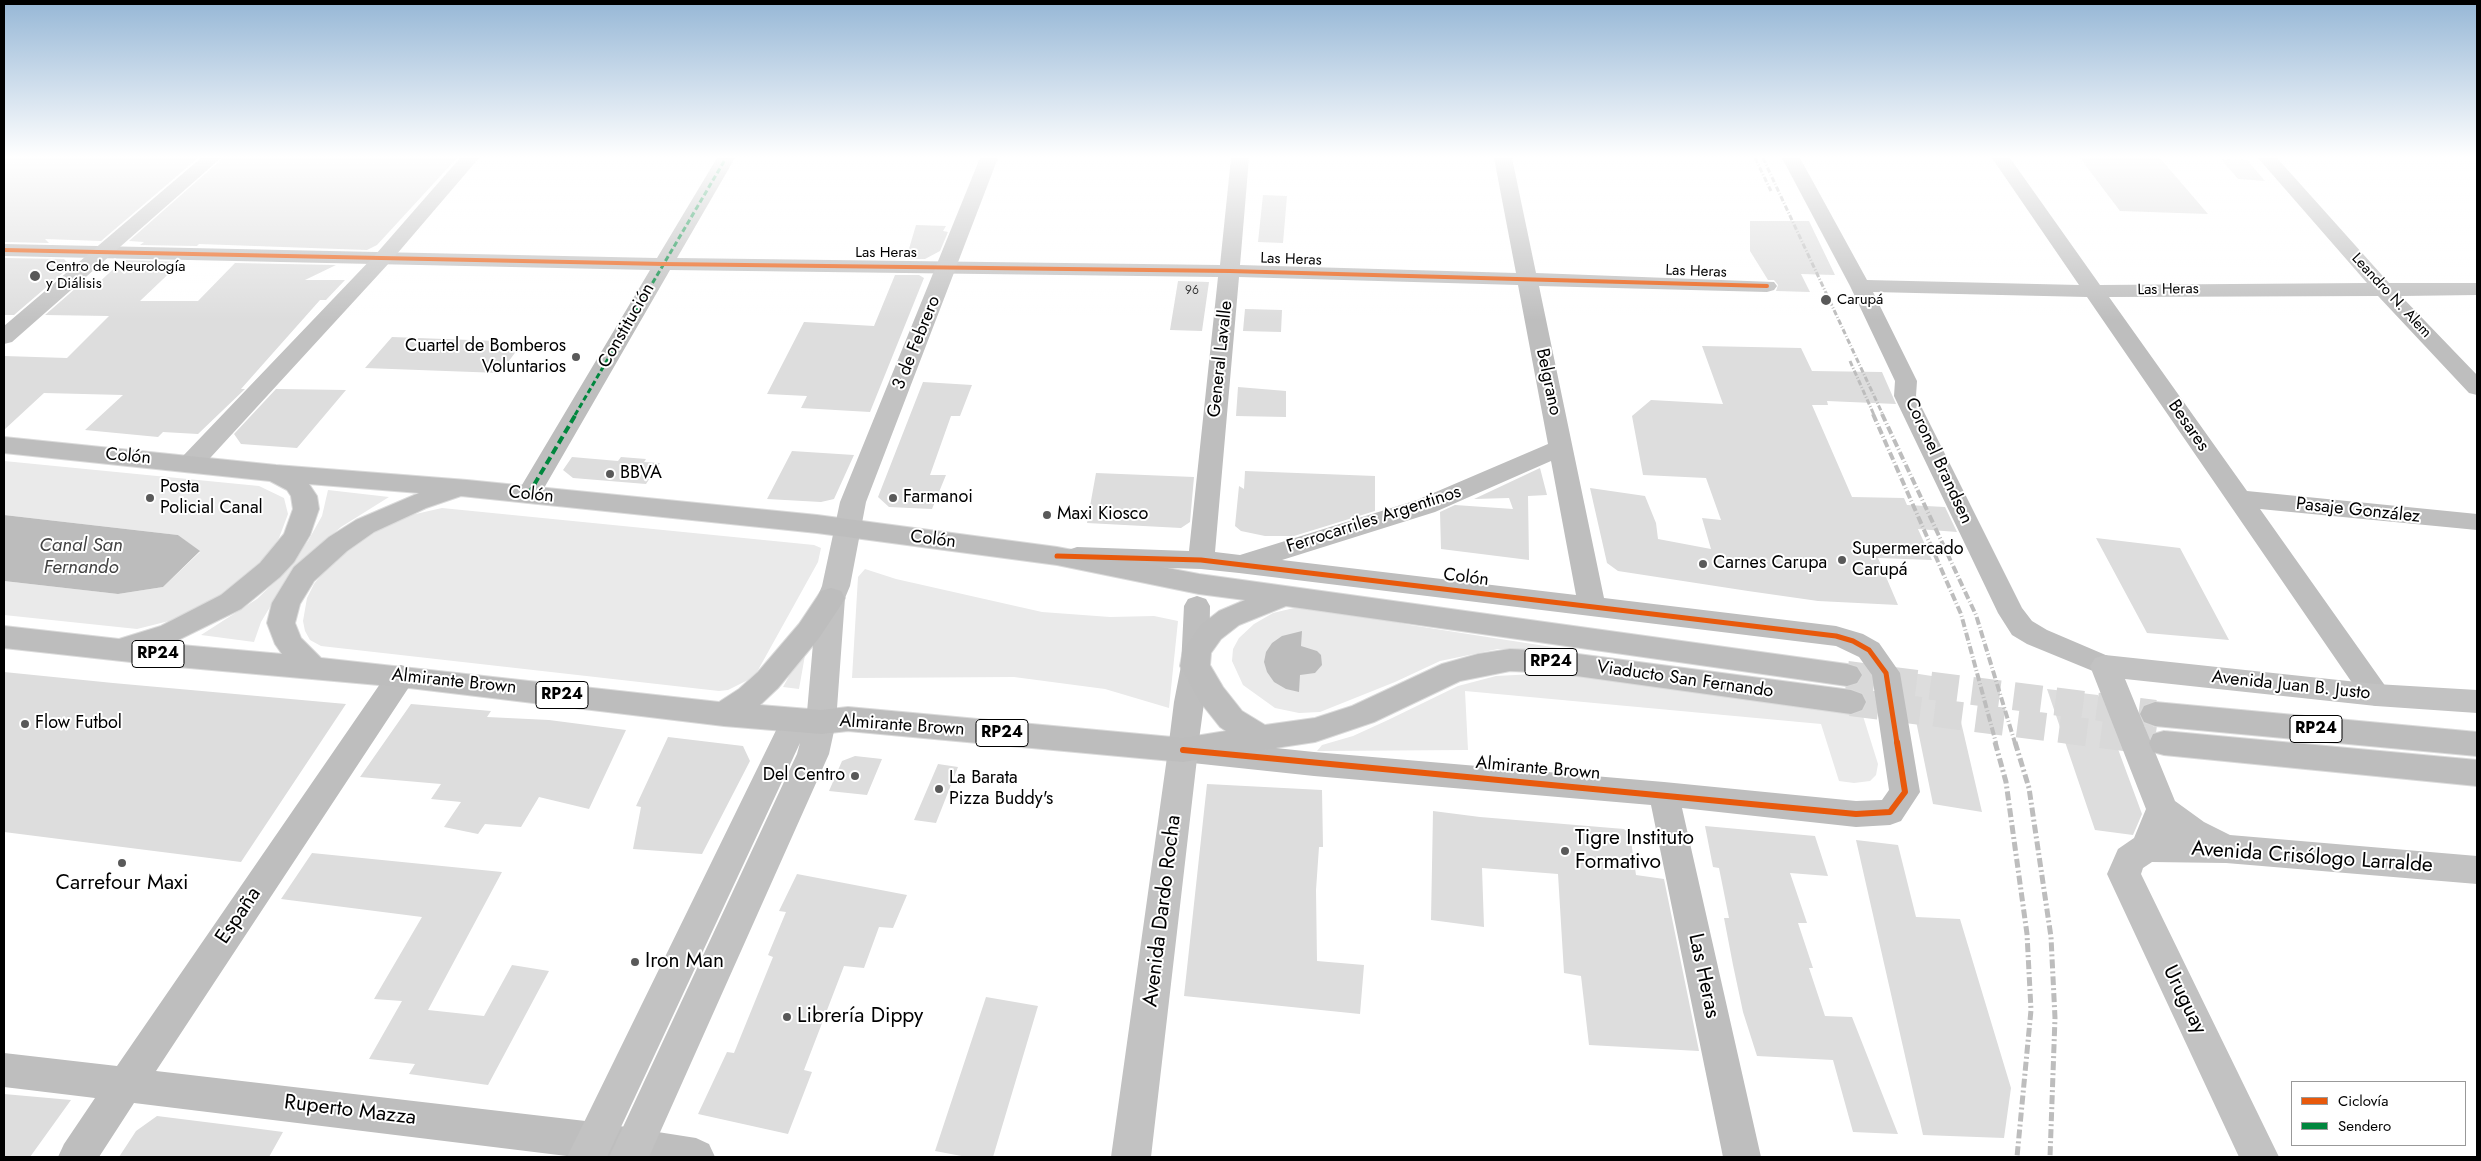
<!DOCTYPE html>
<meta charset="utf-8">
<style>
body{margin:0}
#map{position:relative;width:2481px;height:1161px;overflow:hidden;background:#fff;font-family:Jost,sans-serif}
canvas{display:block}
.frame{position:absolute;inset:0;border:5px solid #000;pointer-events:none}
.legend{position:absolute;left:2291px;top:1081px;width:175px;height:65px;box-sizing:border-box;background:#fff;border:1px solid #999;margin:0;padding:6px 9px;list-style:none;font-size:15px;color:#000}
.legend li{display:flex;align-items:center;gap:10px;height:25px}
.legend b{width:25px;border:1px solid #999}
</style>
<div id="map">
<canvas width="2481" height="1161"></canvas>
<div class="frame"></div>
<ul class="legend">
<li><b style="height:6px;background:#e8590c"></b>Ciclovía</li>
<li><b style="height:6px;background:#00873e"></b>Sendero</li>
</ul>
</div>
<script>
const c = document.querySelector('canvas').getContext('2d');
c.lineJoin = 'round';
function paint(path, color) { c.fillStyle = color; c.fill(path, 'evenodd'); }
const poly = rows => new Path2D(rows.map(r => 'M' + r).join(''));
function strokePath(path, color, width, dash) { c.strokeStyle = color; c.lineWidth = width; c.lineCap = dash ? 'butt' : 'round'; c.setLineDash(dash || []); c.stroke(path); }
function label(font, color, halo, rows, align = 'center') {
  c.font = font + ' Jost,sans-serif'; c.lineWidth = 4; c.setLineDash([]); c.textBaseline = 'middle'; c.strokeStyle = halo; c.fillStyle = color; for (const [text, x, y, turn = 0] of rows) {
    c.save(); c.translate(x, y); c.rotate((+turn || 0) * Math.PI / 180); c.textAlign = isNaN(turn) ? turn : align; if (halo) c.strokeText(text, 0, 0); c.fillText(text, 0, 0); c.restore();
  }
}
paint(poly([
 [4,461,259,486,284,498,288,514,279,538,257,569,219,598,177,619,137,629,4,615,4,581,118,594,163,587,200,552,178,535,4,515],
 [328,490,389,497,341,527,322,544,273,602,261,622,254,642,201,635,257,599,283,574,308,541,322,516],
 [442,508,814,545,821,548,818,562,757,672,748,680,728,690,719,691,321,646,310,640,305,631,303,621,307,598,314,584,335,557,370,533,407,516],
 [865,569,896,579,1042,612,1110,617,1154,616,1178,621,1169,708,1105,689,1014,677,852,678,858,577],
 [1315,606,1410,625,1571,650,1498,649,1440,661,1395,682,1320,712,1299,713,1275,708,1243,685,1232,661,1233,649,1239,638,1254,624,1273,613,1294,608],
 [807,644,799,689,783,687],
 [1535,674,1569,675,1863,716,1878,764,1876,775,1870,781,1854,783,1839,781,1821,724,1465,691,1468,750,1317,751,1322,745,1353,736,1388,720,1458,686,1496,676]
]), '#eaeaea');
paint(poly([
 [4,515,178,535,200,551,163,587,118,594,4,581],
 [1302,631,1301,646,1317,651,1321,655,1322,665,1315,673,1300,675,1299,692,1286,689,1274,682,1267,672,1264,662,1266,652,1272,643,1282,636]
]), '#bcbcbc');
paint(poly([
 [4,158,198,158,101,241,45,239,49,243,4,242],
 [223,158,457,158,377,245,367,250,199,244,197,246,140,245,144,242,129,241],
 [2080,158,2160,158,2208,214,2120,211],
 [2221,159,2247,160,2265,181,2238,179],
 [1263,195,1287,196,1283,243,1258,242],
 [1750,221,1809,221,1835,275,1801,274,1810,292,1776,291,1778,285,1774,280,1768,280,1750,251],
 [916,225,946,226,943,231,948,232,940,251,925,259,906,259],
 [4,258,64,259,71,266,14,315,4,315],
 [123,260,181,262,140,301,198,301,235,263,336,265,305,280,345,280,326,300,320,300,241,389,245,389,198,434,163,432,158,437,85,430,123,395,44,393,4,430,4,356,67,358,109,316,45,315,84,281,92,289],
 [895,275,919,275,924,278,870,412,801,408,807,396,767,394,804,322,874,326],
 [1178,281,1209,282,1202,331,1170,330],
 [1245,309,1282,310,1281,332,1243,331],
 [392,337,523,342,500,373,365,368],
 [1702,346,1801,348,1812,371,1882,372,1896,404,1827,401,1828,405,1812,405,1852,497,1904,498,1907,505,1945,507,1957,532,1918,529,1932,560,1878,558,1898,605,1818,601,1748,591,1618,571,1607,563,1590,488,1645,496,1656,523,1658,539,1711,549,1702,518,1721,520,1706,478,1643,475,1632,416,1651,400,1723,404],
 [923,382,972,385,960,416,951,416,930,475,946,475,932,509,889,507,878,497],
 [1238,387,1286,391,1286,417,1236,416],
 [276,389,346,390,297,448,241,444,234,434],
 [792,451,854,455,834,499,821,502,767,499],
 [572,457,618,461,621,457,646,459,644,462,660,463,646,484,573,478,563,470],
 [1540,468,1547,495,1528,496,1529,560,1441,549,1440,512,1455,505,1513,509,1509,498,1474,499],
 [1245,471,1375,476,1375,511,1294,536,1265,536,1241,531,1235,526,1239,486,1244,489],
 [1096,473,1194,477,1190,522,1181,528,1087,523],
 [2096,538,2180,548,2229,640,2147,633],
 [4,672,113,683,346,704,241,862,4,832],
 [1906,672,1951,679,1982,812,1933,804],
 [2047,689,2098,695,2142,814,2133,835,2095,830],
 [411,704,491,711,487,717,549,720,626,730,589,809,539,797,521,827,485,824,478,834,444,827,461,802,431,799,441,784,360,777],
 [668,737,743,746,750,761,702,854,633,849,641,807,636,806],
 [855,756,882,759,867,795,829,791,842,761],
 [938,764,958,767,936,823,914,820],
 [1207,784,1322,790,1323,847,1319,847,1316,890,1317,961,1364,965,1360,1014,1184,996],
 [1433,811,1480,817,1624,829,1630,834,1636,875,1664,879,1699,1051,1589,1045,1581,976,1564,973,1558,874,1482,868,1484,927,1431,920],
 [1705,826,1815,836,1828,876,1790,873,1807,923,1798,923,1813,968,1809,968,1825,1016,1852,1017,1898,1134,1853,1132,1833,1060,1757,1056,1743,1012,1733,965,1724,918,1729,918,1719,868,1713,867],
 [1856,840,1898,845,1916,917,1960,919,2011,1088,2004,1138,1923,1135],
 [312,853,502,872,428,1010,484,1016,512,965,549,971,488,1085,409,1074,415,1064,369,1059,402,1001,374,999,422,917,281,899],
 [797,874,907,895,893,928,879,927,864,968,844,966,804,1070,812,1072,788,1134,698,1114,727,1052,734,1053,773,957,768,955,786,912,779,911],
 [986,997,1038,1006,993,1157,967,1157,935,1151],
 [4,1094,71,1100,30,1157,4,1157],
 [157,1116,245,1127,283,1132,269,1157,119,1157,136,1131]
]), '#ddd');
strokePath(poly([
 [1847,675,2155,714],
 [1851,702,2155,741]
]), '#d9d9d9', 28, [28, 14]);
const primary = poly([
 [4,437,276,465,467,480,817,515,1057,547,1199,574,1847,664,1857,667,1862,675,1857,683,1847,686,1286,606,1239,625,1221,639,1211,653,1210,665,1223,687,1242,711,1265,725,1315,718,1352,706,1442,664,1478,654,1510,649,1555,651,1851,690,1862,694,1866,702,1862,710,1851,714,1555,673,1510,671,1460,681,1374,722,1315,742,1183,762,848,731,821,734,724,726,401,687,167,666,4,648,4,626,119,639,161,626,221,595,260,563,284,534,293,509,291,496,287,490,270,481,4,453,4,437],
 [309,484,419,493,356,520,329,537,294,567,272,603,267,623,275,644,282,654,170,644,241,609,280,577,294,562,310,535,319,509,317,496,309,484],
 [461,496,817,533,1057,565,1199,594,1245,600,1219,611,1201,625,1183,651,1180,666,1201,703,1220,727,1226,731,1183,738,848,707,821,710,760,705,778,688,819,638,841,605,845,598,841,591,831,588,821,591,799,624,758,672,739,689,719,702,321,658,301,638,295,623,300,604,314,581,347,551,374,532,426,508,461,496],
 [2155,702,2477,732,2477,756,2155,726,2144,722,2140,714,2144,706,2155,702],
 [2164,731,2477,760,2477,786,2164,755,2153,752,2149,743,2153,734,2164,731]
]);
strokePath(primary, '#dbdbdb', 2);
paint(poly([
 [717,158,735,158,677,258,1220,265,1231,158,1249,158,1240,265,1516,273,1494,158,1512,158,1536,273,1774,282,1777,286,1774,290,1767,292,1539,286,1604,598,1836,626,1863,634,1879,643,1900,673,1920,792,1901,821,1890,825,1856,827,1682,808,1761,1157,1723,1157,1651,805,1314,776,1183,762,1173,758,1168,750,1174,702,1181,666,1184,606,1188,599,1197,596,1206,599,1210,606,1209,666,1199,740,1314,752,1664,782,1856,801,1882,800,1889,790,1872,675,1859,657,1836,646,1239,573,1201,569,1077,565,1068,562,1064,556,1068,550,1077,547,1189,551,1218,277,670,270,540,495,537,501,528,503,519,501,516,495,650,270,4,256,4,244,657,258,717,158],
 [1239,277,1518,285,1548,444,1417,500,1240,555,1215,552,1239,277],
 [1551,461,1576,595,1282,560,1435,512,1551,461],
 [1782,158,1800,158,1867,280,2079,285,1992,158,2010,158,2100,285,2367,283,2258,158,2277,158,2389,283,2477,283,2477,295,2401,296,2477,375,2477,395,2469,393,2378,296,2109,297,2247,491,2477,514,2477,530,2260,509,2386,687,2390,695,2386,703,2376,706,2366,703,2087,297,1873,292,1917,381,1916,396,2022,608,2032,621,2047,630,2115,659,2119,666,2115,673,2105,676,2027,644,2012,635,1998,613,1894,396,1895,381,1850,286,1782,158],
 [401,665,411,668,415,676,411,684,156,1071,594,1122,696,1138,709,1144,715,1157,575,1157,134,1103,99,1157,58,1157,64,1144,95,1098,4,1087,4,1053,117,1066,391,668,401,665]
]), '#bebebe');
paint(poly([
 [201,158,221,158,12,342,4,344,4,326,201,158],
 [460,158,479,158,390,262,200,469,191,471,182,469,178,463,182,457,376,254,460,158],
 [980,158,998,158,866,502,850,586,845,598,836,722,829,754,649,1157,609,1157,797,754,800,743,607,1157,567,1157,785,712,796,708,807,712,817,598,822,586,840,502,980,158],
 [2105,655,2376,684,2477,690,2477,713,2376,706,2125,679,2175,801,2204,822,2230,835,2477,856,2477,884,2226,863,2152,862,2143,868,2141,874,2279,1157,2239,1157,2107,874,2118,849,2134,838,2146,809,2090,666,2095,658,2105,655],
 [1183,738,1194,741,1198,750,1151,1157,1111,1157,1168,750,1172,741,1183,738]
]), '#c2c2c2');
paint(primary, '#bdbdbd');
strokePath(poly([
 [1755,158,1771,191],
 [1763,158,1883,415],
 [1850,361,1874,415]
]), '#bdbdbd', 3, [5.5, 2, 1, 2]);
strokePath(poly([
 [1873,414,1961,614,1996,743],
 [1882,414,1976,615,2015,743]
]), '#bdbdbd', 4, [8, 2.5, 1, 2.5]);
strokePath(poly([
 [1995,742,2006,782,2027,934,2031,1010,2017,1157],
 [2015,742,2029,788,2051,937,2055,1018,2050,1157]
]), '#bdbdbd', 5, [9, 3, 2, 3]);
strokePath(poly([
 [575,415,726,158]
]), '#00873e', 3, [5.5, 3]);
strokePath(poly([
 [528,495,576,414]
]), '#00873e', 4, [8, 4]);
strokePath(poly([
 [4,250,664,264,1230,271,1767,286]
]), '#e8590c', 4);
strokePath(poly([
 [1057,556,1201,560,1836,636,1853,641,1869,650,1886,673,1897,743]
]), '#e8590c', 5);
strokePath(poly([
 [1183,750,1856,814,1890,812,1905,792,1897,742]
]), '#e8590c', 6);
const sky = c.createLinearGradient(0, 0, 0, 320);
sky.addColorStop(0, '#96b7d6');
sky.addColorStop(0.49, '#fff');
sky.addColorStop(1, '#ffffff00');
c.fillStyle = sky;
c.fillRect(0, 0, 2481, 320);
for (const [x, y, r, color] of [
 [35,276,6,"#595959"],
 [1826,300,6,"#595959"],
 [576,357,5,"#595959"],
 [610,474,5,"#595959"],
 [150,498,5,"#595959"],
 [893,498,5,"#595959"],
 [1047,515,5,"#595959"],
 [1842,560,5,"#595959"],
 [1703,564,5,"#595959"],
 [25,724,5,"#595959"],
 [855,776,5,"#595959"],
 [939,789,5,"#595959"],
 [1565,851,5,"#595959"],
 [122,863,5,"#595959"],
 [635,962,5,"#595959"],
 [787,1017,5,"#595959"]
]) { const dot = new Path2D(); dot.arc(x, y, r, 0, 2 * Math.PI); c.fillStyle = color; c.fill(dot); strokePath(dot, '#fff', 2); }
label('12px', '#373737', null, [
 ["96",1192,291]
]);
label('15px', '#000', '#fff', [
 ["Las Heras",886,253],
 ["Las Heras",1291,260,2],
 ["Las Heras",1696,272,2],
 ["Las Heras",2168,290,-1],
 ["Leandro N. Alem",2391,296,47]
]);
label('15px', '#000', '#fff', [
 ["Centro de Neurología",46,267],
 ["y Diálisis",46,284],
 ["Carupá",1837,300]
], 'left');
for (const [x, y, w] of [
 [158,654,52],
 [1551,662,52],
 [562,695,52],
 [2316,729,52],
 [1002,733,52]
]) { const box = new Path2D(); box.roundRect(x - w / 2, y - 13.5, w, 27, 4); c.fillStyle = '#fff'; c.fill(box); strokePath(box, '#000', 1); }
label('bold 16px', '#000', null, [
 ["RP24",158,654],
 ["RP24",1551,662],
 ["RP24",562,695],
 ["RP24",2316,729],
 ["RP24",1002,733]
]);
label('18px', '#000', '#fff', [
 ["Constitución",627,326,-60],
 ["3 de Febrero",917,343,-68],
 ["General Lavalle",1221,359,-84],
 ["Belgrano",1548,382,78],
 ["Besares",2188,426,55],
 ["Colón",128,457,5],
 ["Coronel Brandsen",1938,461,65],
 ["Colón",531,495,6],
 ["Pasaje González",2358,511,6],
 ["Ferrocarriles Argentinos",1374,520,-18],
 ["Colón",933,540,7],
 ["Colón",1466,578,7],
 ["Viaducto San Fernando",1685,680,8],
 ["Almirante Brown",454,682,6],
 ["Avenida Juan B. Justo",2291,686,6],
 ["Almirante Brown",902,726,4],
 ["Almirante Brown",1538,769,5]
]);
label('18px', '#000', '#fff', [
 ["Cuartel de Bomberos",566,347,"right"],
 ["Voluntarios",566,368,"right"],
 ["BBVA",620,474],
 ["Posta",160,488],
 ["Policial Canal",160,509],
 ["Farmanoi",903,498],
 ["Maxi Kiosco",1057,515],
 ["Supermercado",1852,550],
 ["Carupá",1852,571],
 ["Carnes Carupa",1713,564],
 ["Flow Futbol",35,724],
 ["Del Centro",845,776,"right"],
 ["La Barata",949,779],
 ["Pizza Buddy's",949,800]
], 'left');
label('italic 19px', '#414141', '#fff', [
 ["Canal San",81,546],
 ["Fernando",81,568]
]);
label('21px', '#000', '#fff', [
 ["Tigre Instituto",1575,839],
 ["Formativo",1575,863],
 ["Carrefour Maxi",122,884,"center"],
 ["Iron Man",645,962],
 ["Librería Dippy",797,1017]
], 'left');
label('21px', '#000', '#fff', [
 ["Avenida Crisólogo Larralde",2312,858,4],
 ["Avenida Dardo Rocha",1163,911,-83],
 ["España",239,916,-56],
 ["Las Heras",1703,976,78],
 ["Uruguay",2184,1000,64],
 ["Ruperto Mazza",350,1111,7]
]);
</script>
